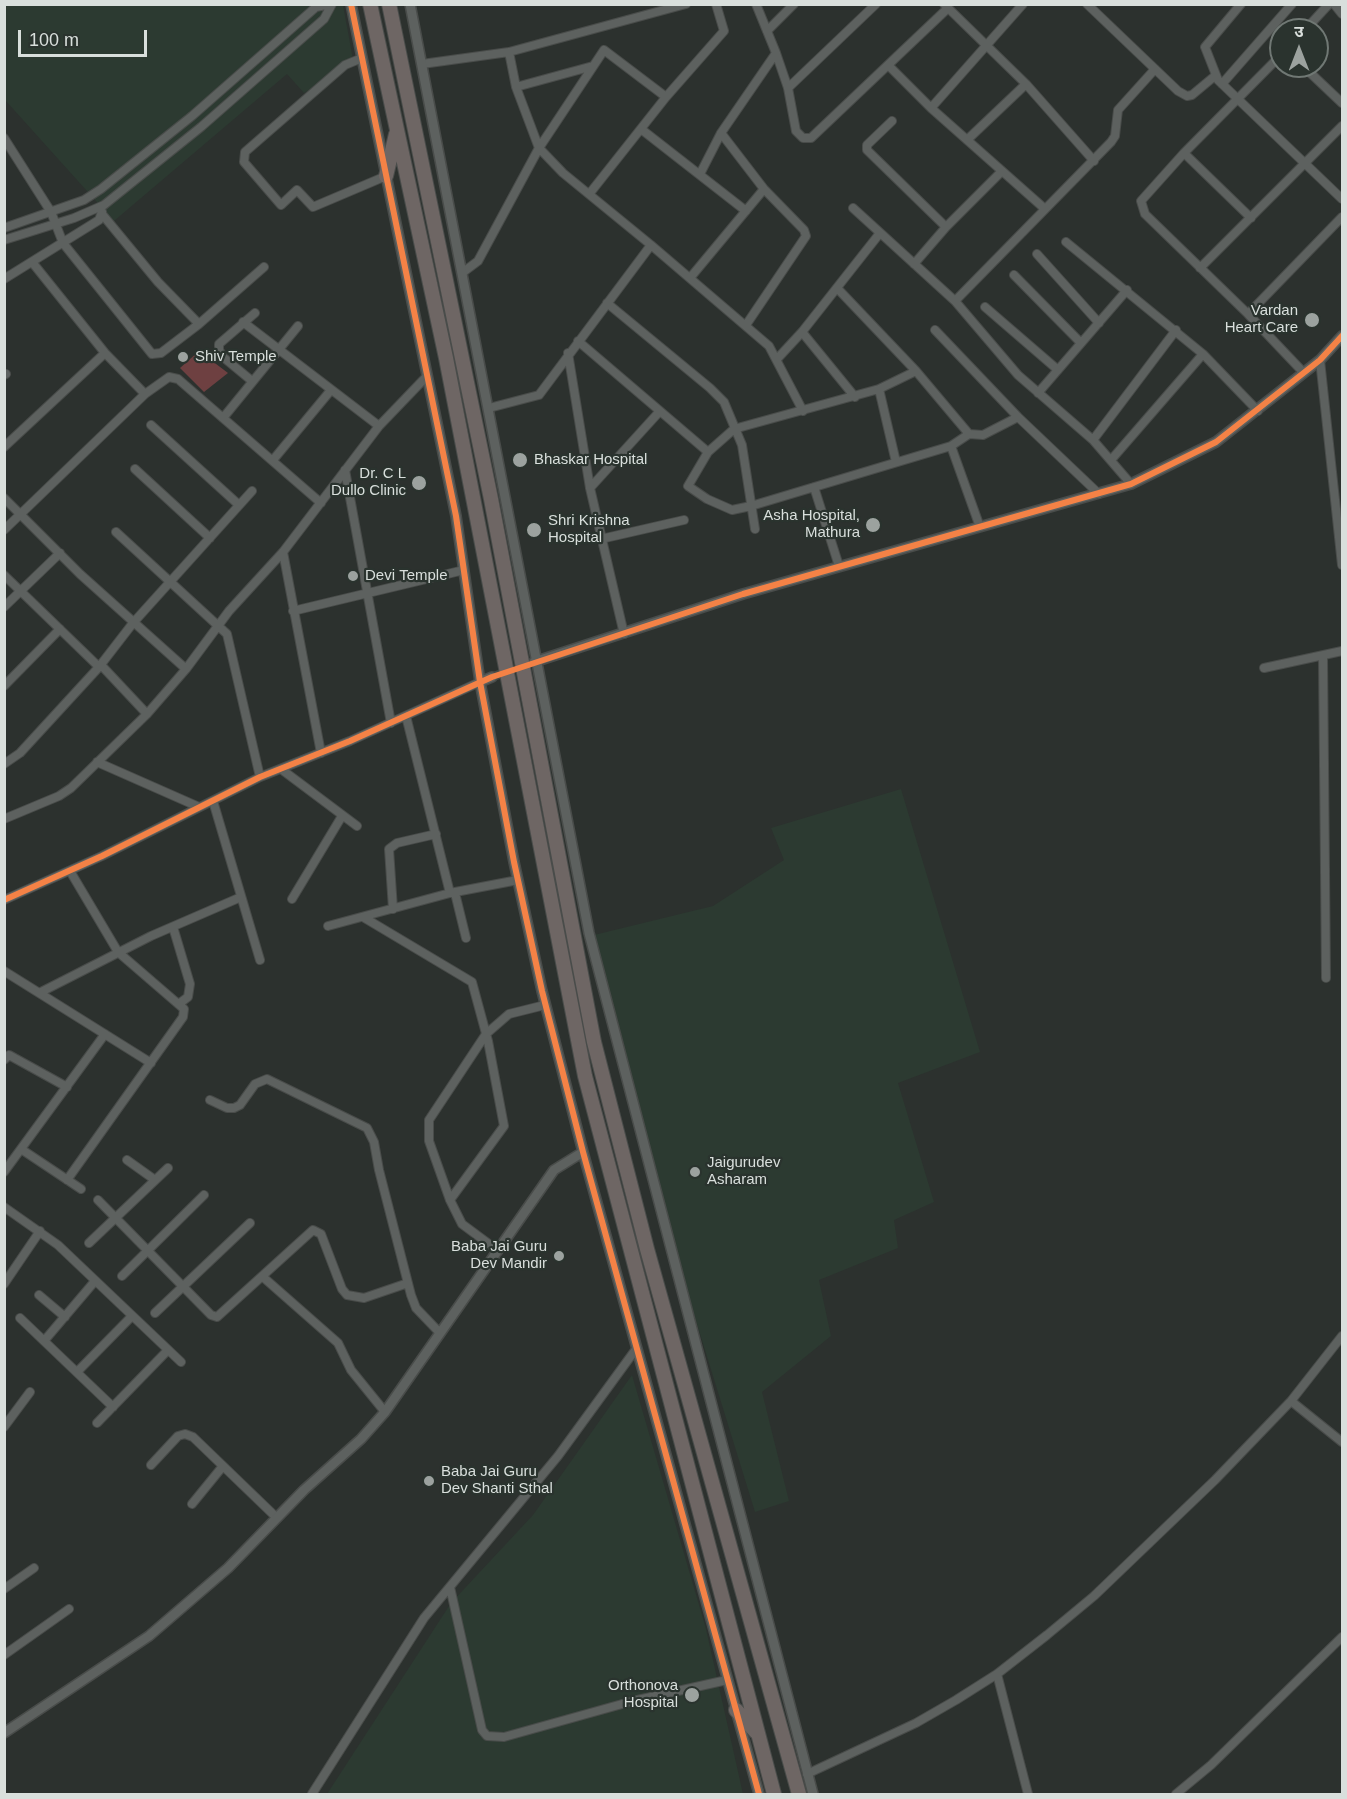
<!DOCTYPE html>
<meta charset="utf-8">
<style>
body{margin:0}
#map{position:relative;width:1347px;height:1799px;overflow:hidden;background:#2c312e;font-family:Arial,"Noto Sans Devanagari",sans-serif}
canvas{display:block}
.frame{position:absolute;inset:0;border:6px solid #d9dfdc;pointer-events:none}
.north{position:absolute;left:1269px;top:18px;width:60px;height:60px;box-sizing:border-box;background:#2a332e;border:2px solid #707874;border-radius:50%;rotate:0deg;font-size:16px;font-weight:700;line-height:24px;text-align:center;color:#d9dfdc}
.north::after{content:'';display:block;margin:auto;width:21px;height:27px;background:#9ca29f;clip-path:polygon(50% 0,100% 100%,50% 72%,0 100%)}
.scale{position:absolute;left:18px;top:30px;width:129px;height:27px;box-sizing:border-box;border:3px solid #d9dfdc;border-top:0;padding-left:8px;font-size:18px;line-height:21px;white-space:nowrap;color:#d9dfdc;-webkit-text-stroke:4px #2a332e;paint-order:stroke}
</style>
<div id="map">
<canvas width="1347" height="1799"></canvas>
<div class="frame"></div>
<div class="north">उ</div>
<div class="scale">100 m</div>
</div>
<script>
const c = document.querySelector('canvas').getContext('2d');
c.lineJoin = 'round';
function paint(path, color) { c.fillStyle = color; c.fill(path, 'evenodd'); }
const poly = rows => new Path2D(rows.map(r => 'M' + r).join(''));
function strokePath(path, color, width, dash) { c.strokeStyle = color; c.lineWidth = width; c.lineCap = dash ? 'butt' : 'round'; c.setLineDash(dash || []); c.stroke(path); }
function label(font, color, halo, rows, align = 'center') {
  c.font = font + ' Arial,sans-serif'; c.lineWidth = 4.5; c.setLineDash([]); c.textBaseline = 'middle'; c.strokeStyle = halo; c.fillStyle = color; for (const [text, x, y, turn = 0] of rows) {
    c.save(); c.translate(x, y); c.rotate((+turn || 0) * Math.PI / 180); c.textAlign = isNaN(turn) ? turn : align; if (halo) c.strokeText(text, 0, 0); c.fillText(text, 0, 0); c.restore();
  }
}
paint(poly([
 [4,5,343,5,354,65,304,93,287,74,114,221,5,100],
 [901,789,980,1052,898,1083,934,1202,894,1220,898,1248,819,1280,831,1336,762,1392,789,1501,755,1512,667,1227,594,935,713,906,784,860,771,828],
 [632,1375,706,1629,743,1794,327,1794,451,1603,533,1515]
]), '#2c3a31');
paint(poly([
 [199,351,228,373,204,392,180,368]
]), '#6e4041');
strokePath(poly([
 [492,677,526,665]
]), '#464b48', 9, [9, 4.5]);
const minor = poly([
 [756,4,776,53],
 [944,4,1026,84,1094,161],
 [1087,4,1178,91,1187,96,1192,95,1216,75],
 [1241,4,1205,47,1218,80,1342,199],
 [1334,4,1342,14],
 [1305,30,1329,4],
 [767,31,794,4],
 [509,52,516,87,539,148,563,173,651,245],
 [1281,55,1184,153,1141,201,1145,214,1248,314,1304,373],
 [362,58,345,65,245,152,244,162,281,205,297,190,313,207,386,176],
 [422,64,509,52,686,4],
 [889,66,931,108,1045,209],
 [1303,66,1342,103],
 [1222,84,1292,4],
 [516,87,593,66],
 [788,88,876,4],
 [931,108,1023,4],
 [892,121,867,145,867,150,946,227],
 [641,129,746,211],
 [721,133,764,189,804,230,806,236,746,325],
 [4,138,51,212,63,243,152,354,161,353,199,324,264,267],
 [967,140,1026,84],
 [1184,153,1251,218],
 [700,174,721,133,776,53,788,88,796,131,803,138,811,138,948,8],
 [590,193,666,97,724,31,716,4],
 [853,208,955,301,1111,142,1115,136,1118,110,1155,69],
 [102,214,158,282,199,324],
 [4,228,84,200,101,189,192,116,316,7,330,4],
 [4,240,74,218,104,205,201,127,324,19,332,4],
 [1066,242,1203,354,1258,411],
 [1037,254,1099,323],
 [32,262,105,353,145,394],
 [914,264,946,227,1001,172],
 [1200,268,1342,126],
 [462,273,478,261,539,148,604,50,666,97],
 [1014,275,1081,343],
 [690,278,764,189],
 [4,279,99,220,102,212],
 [837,288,916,371],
 [955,301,1018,375,1093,440,1131,484],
 [607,303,710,388,724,402,742,445,755,529],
 [985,307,1058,370],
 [1248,314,1342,217],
 [243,322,379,426],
 [935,330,1018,417,1099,494],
 [802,332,855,397],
 [578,341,708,452],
 [568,353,590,488,624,634],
 [777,359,802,332,880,233],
 [1320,360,1342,565],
 [4,375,6,374],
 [252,381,223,357,219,350,219,344,255,313],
 [879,389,916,371,969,434],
 [1038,393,1127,290],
 [489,408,539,395,651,245,769,346,803,411],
 [223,418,298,326],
 [151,425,239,505],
 [1093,440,1176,330],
 [951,446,980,527],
 [4,447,105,353],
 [273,460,331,390],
 [1111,460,1203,354],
 [896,462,879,389,734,429,708,452,688,486,707,499,732,510,751,506,951,446,969,434,983,435,1018,417],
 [135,469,210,538],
 [345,470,391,723],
 [814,487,839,566],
 [590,488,660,411],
 [4,498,80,574,186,669],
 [4,530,145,394,169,377,178,379,321,503],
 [116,532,227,634,260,777],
 [601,539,684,520],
 [283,552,321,753],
 [4,575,99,667],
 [4,607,60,553],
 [293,611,464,570],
 [1323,656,1326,978],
 [101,665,147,714],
 [1264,668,1342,651],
 [4,686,60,629],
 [406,716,450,893],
 [97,762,199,807],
 [4,764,20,753,99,667,133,623,252,491],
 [281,769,357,826],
 [213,801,260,960],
 [4,819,59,796,71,788,147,714,186,669,229,611,283,552,379,426,427,376],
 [455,893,466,938],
 [292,899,342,816],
 [4,900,102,856,260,777,350,741,480,682],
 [393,909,389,849,397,843,436,834],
 [363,917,472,982,488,1041,504,1126,450,1200],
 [328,926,450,893,518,880],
 [173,927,190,984,188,997,180,1003],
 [4,971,151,1063],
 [39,993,151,936,241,897],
 [4,1060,9,1055,67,1087],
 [210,1100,227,1108,234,1108,240,1105,255,1084,267,1079,367,1128,374,1142,379,1170,411,1295,416,1308,439,1332],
 [21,1149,81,1189],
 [127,1160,155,1180],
 [4,1172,105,1034],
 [67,1180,183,1017,184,1009,118,952,70,871],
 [98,1200,211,1315,217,1317,313,1230,321,1234,342,1289,347,1295,364,1298,408,1283],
 [4,1207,58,1245,181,1362],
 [89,1243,168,1168],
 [497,1250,462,1224,450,1200,429,1141,429,1120,486,1034,509,1014,545,1005],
 [122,1276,204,1195],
 [263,1277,338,1343,351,1370,385,1412],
 [4,1284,40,1231],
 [39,1295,65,1317],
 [155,1313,250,1223],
 [20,1318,113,1407],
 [44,1341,95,1281],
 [77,1372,132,1316],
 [1291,1401,1342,1442],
 [97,1423,168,1350],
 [4,1427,30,1392],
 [151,1465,178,1436,185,1434,193,1437,277,1518],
 [192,1504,223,1466],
 [450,1587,482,1730,487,1736,504,1737,633,1701,727,1680],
 [4,1589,34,1568],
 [4,1655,69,1609],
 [997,1674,1028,1794],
 [807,1774,916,1723,956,1700,997,1674,1047,1635,1094,1596,1215,1480,1291,1401,1342,1336],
 [312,1794,424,1618,558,1456,636,1349],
 [1176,1794,1211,1765,1342,1637]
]);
const tertiary = poly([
 [351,4,456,516,480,682,514,862,542,991,583,1152,759,1794],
 [410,4,589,933,813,1794],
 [534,662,743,594,1131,484,1216,442,1320,360,1342,336],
 [480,682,492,677],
 [4,1733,149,1636,228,1568,304,1490,361,1439,385,1412,554,1170,583,1152]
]);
const trunk = poly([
 [370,4,446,358,585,1076,774,1794],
 [389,4,491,499,594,1042,647,1249,799,1794],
 [386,176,396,134],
 [736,1710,756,1732]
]);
strokePath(minor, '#494c4a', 10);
strokePath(tertiary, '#494c4a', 12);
strokePath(trunk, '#494c4a', 16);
strokePath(minor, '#5d615f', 8);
strokePath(tertiary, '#5d615f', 9);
strokePath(trunk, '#6e6664', 14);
strokePath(poly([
 [351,4,456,516,480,682,514,862,542,991,583,1152,759,1794],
 [4,900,102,856,260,777,350,741,492,677,743,594,1131,484,1216,442,1320,360,1342,336]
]), '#f48246', 6);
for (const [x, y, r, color] of [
 [1312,320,8,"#9ca29f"],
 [183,357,6,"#9ca29f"],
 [520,460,8,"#9ca29f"],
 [419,483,8,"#9ca29f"],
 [873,525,8,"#9ca29f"],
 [534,530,8,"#9ca29f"],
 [353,576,6,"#9ca29f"],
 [695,1172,6,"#9ca29f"],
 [559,1256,6,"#9ca29f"],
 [429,1481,6,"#9ca29f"],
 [692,1695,8,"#9ca29f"]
]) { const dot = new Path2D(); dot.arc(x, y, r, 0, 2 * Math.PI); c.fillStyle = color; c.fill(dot); strokePath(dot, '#2a332e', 2); }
label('15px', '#d9dfdc', '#2a332e', [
 ["Vardan",1298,311,"right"],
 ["Heart Care",1298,328,"right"],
 ["Shiv Temple",195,357],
 ["Bhaskar Hospital",534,460],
 ["Dr. C L",406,474,"right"],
 ["Dullo Clinic",406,491,"right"],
 ["Asha Hospital,",860,516,"right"],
 ["Mathura",860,533,"right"],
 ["Shri Krishna",548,521],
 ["Hospital",548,538],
 ["Devi Temple",365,576],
 ["Jaigurudev",707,1163],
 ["Asharam",707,1180],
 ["Baba Jai Guru",547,1247,"right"],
 ["Dev Mandir",547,1264,"right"],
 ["Baba Jai Guru",441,1472],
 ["Dev Shanti Sthal",441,1489],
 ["Orthonova",678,1686,"right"],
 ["Hospital",678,1703,"right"]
], 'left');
</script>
